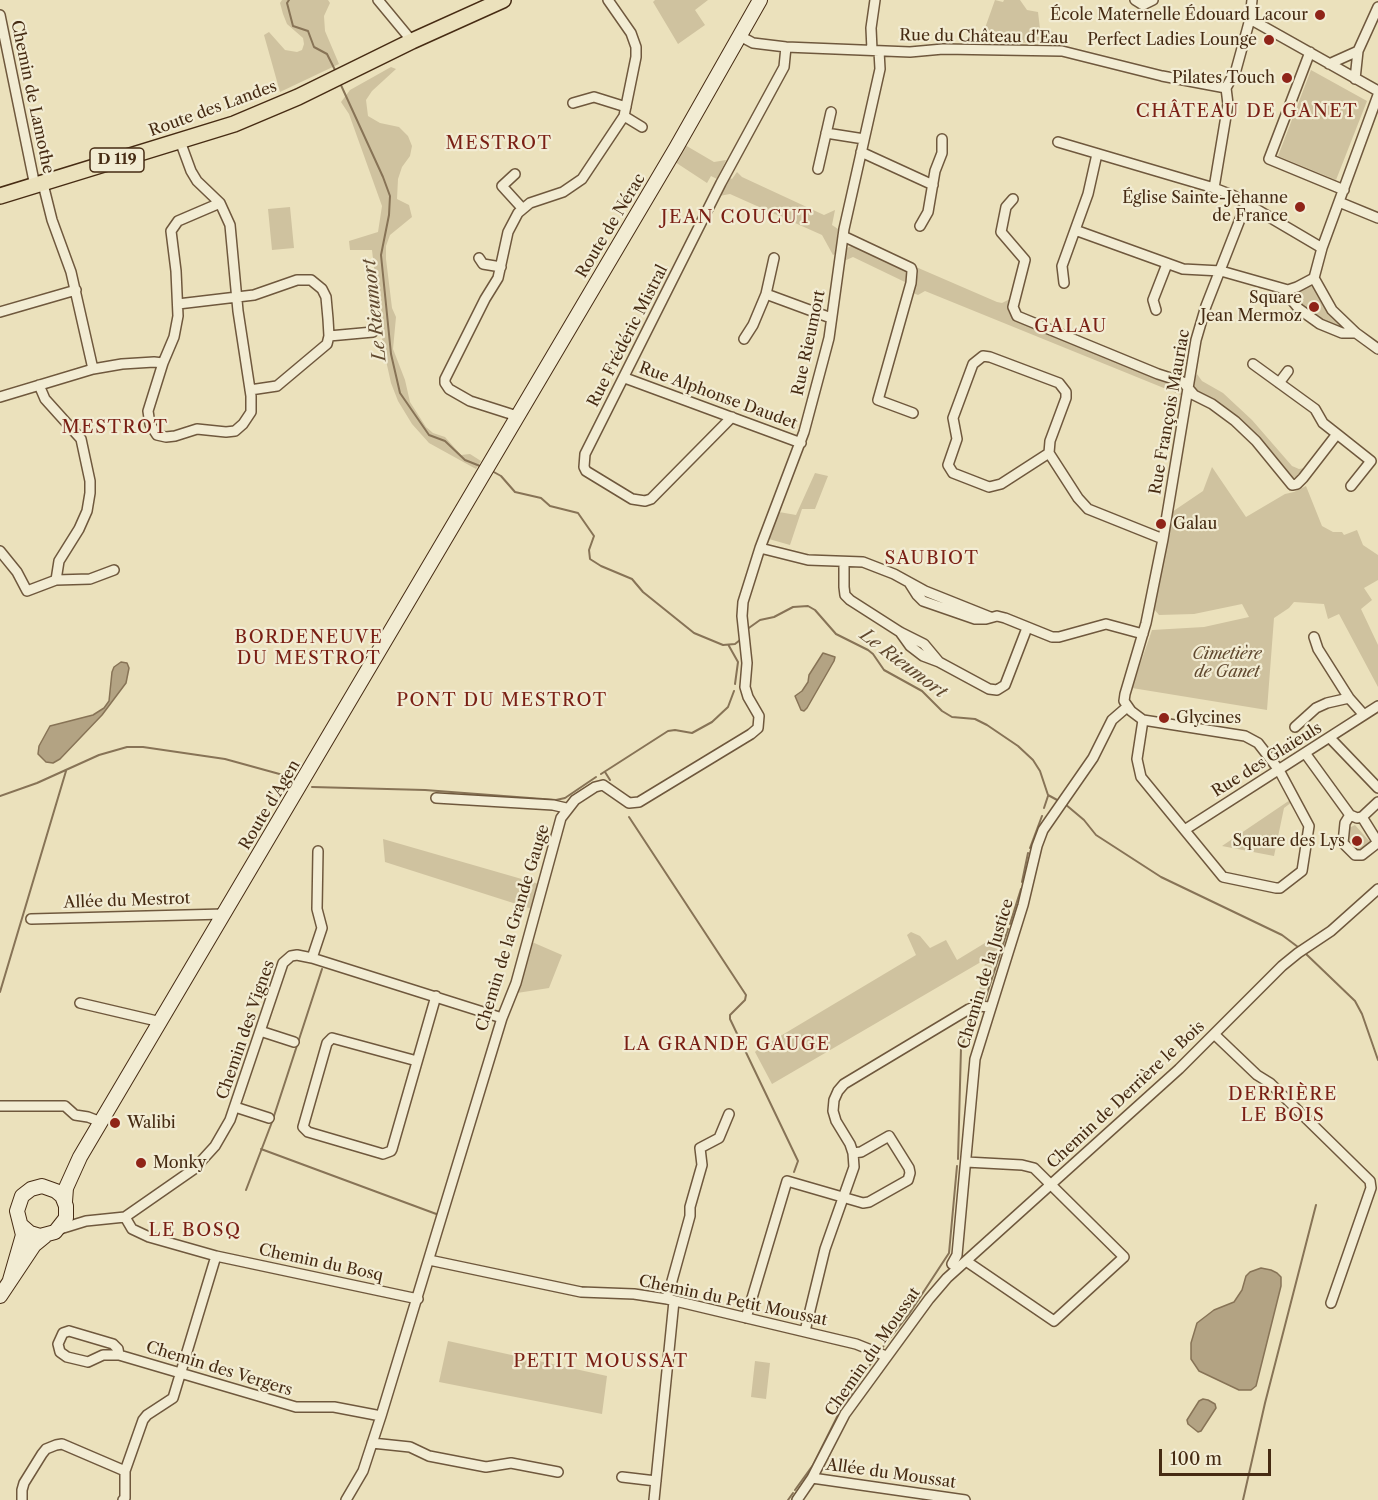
<!DOCTYPE html>
<meta charset="utf-8">
<style>
body{margin:0}
#map{position:relative;width:1378px;height:1500px;overflow:hidden;background:#ebe1bc;font-family:"Libre Caslon Text",serif}
canvas{display:block}
.scale{position:absolute;left:1159px;top:1449px;width:112px;height:27px;box-sizing:border-box;border:3px solid #462b13;border-top:0;padding-left:8px;font-size:18px;line-height:21px;white-space:nowrap;color:#462b13;-webkit-text-stroke:4px #f2ecd3;paint-order:stroke}
</style>
<div id="map">
<canvas width="1378" height="1500"></canvas>
<div class="scale">100 m</div>
</div>
<script>
const c = document.querySelector('canvas').getContext('2d');
c.lineJoin = 'round';
function paint(path, color) { c.fillStyle = color; c.fill(path, 'evenodd'); }
const poly = rows => new Path2D(rows.map(r => 'M' + r).join(''));
function strokePath(path, color, width, dash) { c.strokeStyle = color; c.lineWidth = width; c.lineCap = dash ? 'butt' : 'round'; c.setLineDash(dash || []); c.stroke(path); }
function label(font, color, halo, rows, align = 'center') {
  c.font = font + ' "Libre Caslon Text",serif'; c.lineWidth = 4.5; c.setLineDash([]); c.textBaseline = 'middle'; c.strokeStyle = halo; c.fillStyle = color; for (const [text, x, y, turn = 0] of rows) {
    c.save(); c.translate(x, y); c.rotate((+turn || 0) * Math.PI / 180); c.textAlign = isNaN(turn) ? turn : align; if (halo) c.strokeText(text, 0, 0); c.fillText(text, 0, 0); c.restore();
  }
}
paint(poly([
 [282,0,328,0,330,3,324,16,325,31,339,64,280,92,264,35,269,32,285,50,297,52,302,50,304,44,303,38,287,24,283,14,280,3],
 [655,0,708,0,695,10,705,25,678,44,653,2],
 [995,0,1003,2,1004,0,1020,0,1027,10,1038,12,1040,29,1057,33,1055,43,980,42],
 [391,67,396,69,372,91,366,100,368,116,380,123,399,127,408,136,412,146,410,156,402,167,398,179,397,199,409,205,412,217,390,235,386,246,386,259,392,308,396,317,393,349,405,380,410,402,426,427,433,433,445,437,461,455,470,454,481,461,476,469,429,443,412,424,398,401,391,383,383,347,372,250,350,250,349,241,378,232,382,206,349,114,341,102,350,90],
 [1311,70,1367,101,1336,180,1278,156],
 [685,145,714,162,726,160,717,179,711,176,707,183,675,162],
 [737,172,742,177,824,215,835,210,832,225,838,229,835,254,833,255,822,235,730,194,719,196,728,177,732,179],
 [290,207,294,248,272,250,268,209],
 [853,245,906,270,909,273,907,283,853,257,844,261,847,248],
 [916,267,997,302,1002,303,1010,299,1008,311,1014,317,1180,385,1181,395,925,291,918,295,913,293,918,273],
 [1310,286,1314,288,1323,303,1350,331,1321,320,1306,310,1293,296,1296,292],
 [1197,374,1202,381,1223,393,1252,420,1292,466,1299,469,1305,468,1298,477,1289,479,1275,460,1196,391,1192,383],
 [1212,467,1246,517,1285,494,1294,492,1306,486,1322,526,1333,532,1342,532,1344,535,1357,530,1363,545,1378,555,1378,580,1364,588,1372,600,1361,609,1378,645,1378,687,1339,614,1328,619,1324,604,1294,602,1289,608,1274,618,1267,710,1132,688,1152,630,1204,627,1249,617,1242,604,1194,614,1159,615,1154,609,1172,512,1203,491],
 [815,473,828,476,815,509,802,509,790,545,769,539,779,512,796,515],
 [1290,800,1292,802,1284,808,1274,856,1222,846],
 [1355,825,1371,843,1362,852,1354,852,1346,838,1349,828],
 [383,839,539,884,532,909,385,862],
 [911,932,920,936,930,948,946,940,957,960,1003,932,983,996,978,994,986,959,772,1084,755,1052,757,1050,916,955,907,935],
 [532,942,562,955,549,988,517,993],
 [448,1341,607,1376,602,1414,439,1382],
 [755,1361,770,1363,766,1399,751,1397]
]), '#cfc29f');
const water = poly([
 [823,653,835,657,834,661,807,708,804,711,801,710,795,696,802,691,808,682,809,675,823,653],
 [121,662,127,663,129,668,126,683,102,715,60,759,53,763,46,762,38,754,39,746,50,726,93,715,104,708,109,701,112,672,114,667,121,662],
 [1261,1268,1271,1270,1277,1273,1281,1277,1281,1286,1256,1386,1251,1390,1239,1390,1199,1371,1191,1359,1191,1343,1197,1323,1214,1310,1234,1302,1242,1290,1246,1276,1250,1272,1261,1268],
 [1203,1399,1208,1400,1215,1404,1216,1408,1201,1431,1198,1432,1188,1424,1187,1420,1199,1401,1203,1399]
]);
paint(water, '#b3a383');
strokePath(water, '#877356', 1.5);
strokePath(poly([
 [289,0,287,3,293,26,308,31,314,47,327,54,336,72],
 [340,83,383,177,390,196,389,215,381,255,391,354,400,393,429,435,445,441,465,460,480,466],
 [492,471,501,476,515,492,541,498,550,506,578,513,594,536,589,550,590,559,601,566,632,579,643,592,694,633,723,645,735,644,740,640],
 [746,630,760,620,774,617,793,607,808,606,815,610,836,634,868,650,873,654,884,670,922,691,942,711,952,717,975,719,987,725,1018,746,1033,760,1040,771,1048,795,1059,801],
 [729,646,738,662,735,684],
 [605,772,610,780],
 [601,774,668,731,675,730,692,733,712,722,728,707,734,691],
 [312,787,425,790,556,800,565,798,596,777],
 [0,796,37,783,99,755,127,747,143,747,225,759,294,778],
 [1065,804,1084,820,1096,835,1161,877,1282,935,1298,947],
 [1044,808,1048,796],
 [629,817,746,995,745,1000,730,1015,730,1019,798,1161,794,1172],
 [1030,848,1042,816],
 [1022,882,1028,853],
 [1010,924,1021,889],
 [1305,953,1355,1001,1362,1014,1378,1060],
 [0,992,66,771],
 [985,1000,1008,929],
 [273,1119,322,969],
 [261,1149,439,1215],
 [958,1159,961,1048,966,1035,980,1010],
 [246,1190,272,1122],
 [882,1348,909,1314,949,1253,957,1166],
 [795,1490,813,1465,839,1413,875,1357],
 [788,1500,793,1493],
 [1243,1500,1265,1403,1316,1205]
]), '#877356', 2);
const minor = poly([
 [378,0,412,41],
 [1135,0,1143,5,1153,0],
 [0,15,35,186],
 [1250,19,1378,91],
 [740,36,753,43,786,47,910,52,943,49,1062,51,1162,76,1226,88],
 [872,50,871,28,875,0],
 [1310,52,1269,159,1344,190],
 [1329,64,1358,51],
 [1355,79,1358,51,1378,7],
 [1226,88,1228,104,1214,188,1232,195,1322,248],
 [1226,88,1236,70,1250,19,1252,0],
 [573,103,594,97,626,107],
 [624,116,642,127],
 [826,133,864,139],
 [180,141,191,171,197,181,220,203,230,225,238,311,251,396,251,412,243,424,235,431,226,432,197,429,175,436,166,437,157,435,150,424,148,411,163,363,174,337,178,316,176,271,171,231,178,221,220,203],
 [1058,142,1214,188],
 [861,152,933,185],
 [818,169,831,112],
 [515,174,502,186,522,208],
 [43,184,52,220,71,272,93,369],
 [1013,199,1006,207,1001,232,1025,260,1013,307,1017,316,1158,374,1183,382,1194,395,1212,404,1235,421,1256,441,1292,485,1297,484,1303,478,1337,434,1371,461,1351,486],
 [1339,202,1378,218],
 [920,226,928,212,935,171,942,153,942,139],
 [1075,230,1183,269,1221,271,1288,290,1297,287,1314,278,1322,248,1378,95],
 [843,236,911,268,912,271,911,283,878,400,913,413],
 [479,258,483,264,501,267],
 [1314,278,1332,310,1356,333,1378,349],
 [1064,283,1062,266,1088,194,1097,154],
 [1288,290,1290,298,1299,309,1320,324,1342,333,1356,333],
 [766,294,831,318],
 [178,304,254,295,297,280,311,280,322,289,326,297,328,319,329,336,327,344,277,386,250,390],
 [1156,310,1153,300,1167,264],
 [0,312,76,290],
 [329,336,373,332],
 [744,339,753,325,766,294,774,258],
 [983,356,990,357,1059,383,1066,392,1066,398,1050,441,1049,453,1001,484,989,487,953,473,948,465,957,439,953,418,973,364,983,356],
 [1253,364,1315,409,1323,423,1337,434],
 [625,378,801,443],
 [1279,383,1288,371],
 [39,385,45,399,81,439,90,481,90,493,87,511,79,529,59,561,56,580],
 [0,397,93,369,122,364,154,362,163,363],
 [517,416,470,401,449,389,445,383,445,379,485,299,498,278,508,232,518,213,530,203,563,192,582,179,624,116,636,57,636,47,631,33,608,0],
 [732,417,651,499,645,501,632,499,586,471,584,467,585,454,721,183,784,67,786,47],
 [1049,453,1078,498,1088,509,1163,539],
 [760,548,808,560,863,562,894,574,925,591,990,617],
 [0,551,17,572,27,591,56,580,90,579,114,570],
 [844,562,844,587,845,595,850,600,900,632,924,644,939,662],
 [910,584,917,595,923,601,975,619,986,619,997,616,1005,618,1052,637,1059,637,1106,624,1143,634],
 [900,632,910,646,923,656,939,662,989,689,997,690,1005,685,1027,628],
 [1314,637,1318,649,1349,698,1364,715],
 [1143,720,1137,759,1141,777,1223,877,1276,888,1280,888,1302,871,1309,826,1279,770,1258,743,1245,736,1143,720,1131,711,1124,701,1125,694,1146,623,1163,539,1196,340,1206,306,1246,204],
 [1295,727,1316,708,1327,703,1349,698],
 [1330,738,1378,788],
 [1305,753,1350,815,1357,818,1362,817,1378,802],
 [436,798,553,805,566,808],
 [1350,815,1345,823,1343,843,1355,855,1362,855,1376,844,1377,841,1362,817],
 [1186,829,1378,706],
 [31,919,224,914],
 [312,958,322,928,317,909,318,851],
 [80,1003,161,1022],
 [260,1031,294,1042],
 [1214,1034,1257,1075,1270,1083,1370,1181,1371,1188,1331,1303],
 [417,1061,332,1038,327,1043,303,1127,308,1132,383,1154,391,1151,392,1149,436,996],
 [0,1106,65,1106,75,1115,88,1117,101,1122],
 [235,1107,269,1118],
 [966,1162,1022,1165,1034,1168,1124,1257,1054,1321,966,1261],
 [125,1217,194,1169,215,1146,230,1120,283,963,291,956,297,955,312,958,502,1018],
 [60,1229,86,1221,125,1217,132,1229,149,1237,216,1256,418,1299],
 [429,1260,581,1292,634,1294,667,1299,856,1344,886,1356],
 [952,1264,957,1255,975,1059,1023,905,1037,846,1043,830,1093,758,1112,720,1127,707],
 [667,1299,690,1216,690,1207,702,1165,700,1148,719,1138,729,1114],
 [746,1318,787,1181,863,1203,869,1202,908,1180,910,1173,909,1168,889,1136,861,1152,853,1153],
 [69,1331,113,1344,118,1349,119,1355,103,1355,88,1362,67,1357,60,1352,58,1344,63,1333,69,1331],
 [805,1331,825,1249,854,1167,853,1153,850,1144,836,1121,833,1111,834,1100,838,1091,844,1084,969,1009,977,1006,991,1007],
 [119,1355,296,1407,334,1407,381,1416],
 [372,1443,410,1447,429,1456,486,1467,511,1463,558,1472],
 [622,1477,656,1481],
 [812,1478,965,1500],
 [22,1500,22,1490,24,1483,42,1454,46,1449,56,1445,62,1444,125,1471],
 [123,1500,125,1498,125,1471,143,1420,147,1415,173,1398,216,1256],
 [346,1500,363,1471,381,1416,502,1018,516,983,561,818,575,800,595,787,603,785,629,803,639,802,751,734,758,728,759,716,748,697,745,687,747,663,742,616,743,602,760,548,804,432,824,357,829,338,844,229,880,69,879,51],
 [654,1500,674,1301],
 [797,1500,812,1478,845,1414,929,1299,947,1278,1179,1069,1282,966,1298,953,1331,931,1378,889]
]);
const secondary = poly([
 [65,1202,66,1188,80,1157,676,148,760,0],
 [10,1280,23,1235,17,1211,22,1196,31,1189,42,1186,56,1191,62,1196,66,1206,66,1218,55,1232,40,1236,30,1233,22,1226],
 [0,1296,34,1245,45,1236]
]);
const primary = poly([
 [0,196,234,124,298,97,412,41,503,0]
]);
strokePath(minor, '#6f583d', 12);
strokePath(secondary, '#462b13', 16);
strokePath(primary, '#462b13', 18);
strokePath(minor, '#f2ecd3', 9);
strokePath(secondary, '#f2ecd3', 14);
strokePath(primary, '#ebe1bc', 15);
for (const [x, y, r, color] of [
 [1320,15,6,"#8f2418"],
 [1269,40,6,"#8f2418"],
 [1287,78,6,"#8f2418"],
 [1300,207,6,"#8f2418"],
 [1314,307,6,"#8f2418"],
 [1161,524,6,"#8f2418"],
 [1164,718,6,"#8f2418"],
 [1357,841,6,"#8f2418"],
 [115,1123,6,"#8f2418"],
 [141,1163,6,"#8f2418"]
]) { const dot = new Path2D(); dot.arc(x, y, r, 0, 2 * Math.PI); c.fillStyle = color; c.fill(dot); strokePath(dot, '#f2ecd3', 2); }
for (const [x, y, w] of [
 [117,160,54]
]) { const box = new Path2D(); box.roundRect(x - w / 2, y - 12, w, 24, 4.5); c.fillStyle = '#f2ecd3'; c.fill(box); strokePath(box, '#462b13', 1.5); }
label('bold 15px', '#462b13', null, [
 ["D 119",117,160]
]);
label('16px', '#462b13', '#f2ecd3', [
 ["École Maternelle Édouard Lacour",1308,15],
 ["Perfect Ladies Lounge",1257,40],
 ["Pilates Touch",1275,78],
 ["Église Sainte-Jehanne",1288,198],
 ["de France",1288,216],
 ["Square",1302,298],
 ["Jean Mermoz",1302,316],
 ["Galau",1173,524,"left"],
 ["Glycines",1176,718,"left"],
 ["Square des Lys",1345,841],
 ["Walibi",127,1123,"left"],
 ["Monky",153,1163,"left"]
], 'right');
label('16px', '#462b13', '#f2ecd3', [
 ["Rue du Château d'Eau",984,37,1],
 ["Chemin de Lamothe",32,97,78],
 ["Route des Landes",213,109,-20],
 ["Route de Nérac",611,226,-59],
 ["Rue Frédéric Mistral",628,336,-63],
 ["Rue Rieumort",809,343,-78],
 ["Rue Alphonse Daudet",718,396,20],
 ["Rue François Mauriac",1170,412,-80],
 ["Rue des Glaïeuls",1267,760,-32],
 ["Route d'Agen",270,805,-59],
 ["Allée du Mestrot",127,901,-2],
 ["Chemin de la Grande Gauge",513,928,-73],
 ["Chemin de la Justice",986,974,-73],
 ["Chemin des Vignes",246,1030,-71],
 ["Chemin de Derrière le Bois",1126,1095,-43],
 ["Chemin du Bosq",321,1263,12],
 ["Chemin du Petit Moussat",733,1301,12],
 ["Chemin du Moussat",873,1352,-55],
 ["Chemin des Vergers",219,1369,17],
 ["Allée du Moussat",891,1474,8]
]);
label('italic 16px', '#61492f', '#f2ecd3', [
 ["Cimetière",1227,654],
 ["de Ganet",1227,672]
]);
c.letterSpacing = '1.5px';
label('18px', '#7a1f14', '#f2ecd3', [
 ["CHÂTEAU DE GANET",1247,112],
 ["MESTROT",499,144],
 ["JEAN COUCUT",737,218],
 ["GALAU",1071,327],
 ["MESTROT",115,428],
 ["SAUBIOT",932,559],
 ["BORDENEUVE",309,638],
 ["DU MESTROT",309,659],
 ["PONT DU MESTROT",502,701],
 ["LA GRANDE GAUGE",727,1045],
 ["DERRIÈRE",1283,1095],
 ["LE BOIS",1283,1116],
 ["LE BOSQ",195,1231],
 ["PETIT MOUSSAT",601,1362]
]);
c.letterSpacing = '0px';
label('italic 18px', '#61492f', '#f2ecd3', [
 ["Le Rieumort",375,310,-96],
 ["Le Rieumort",903,664,37]
]);
</script>
